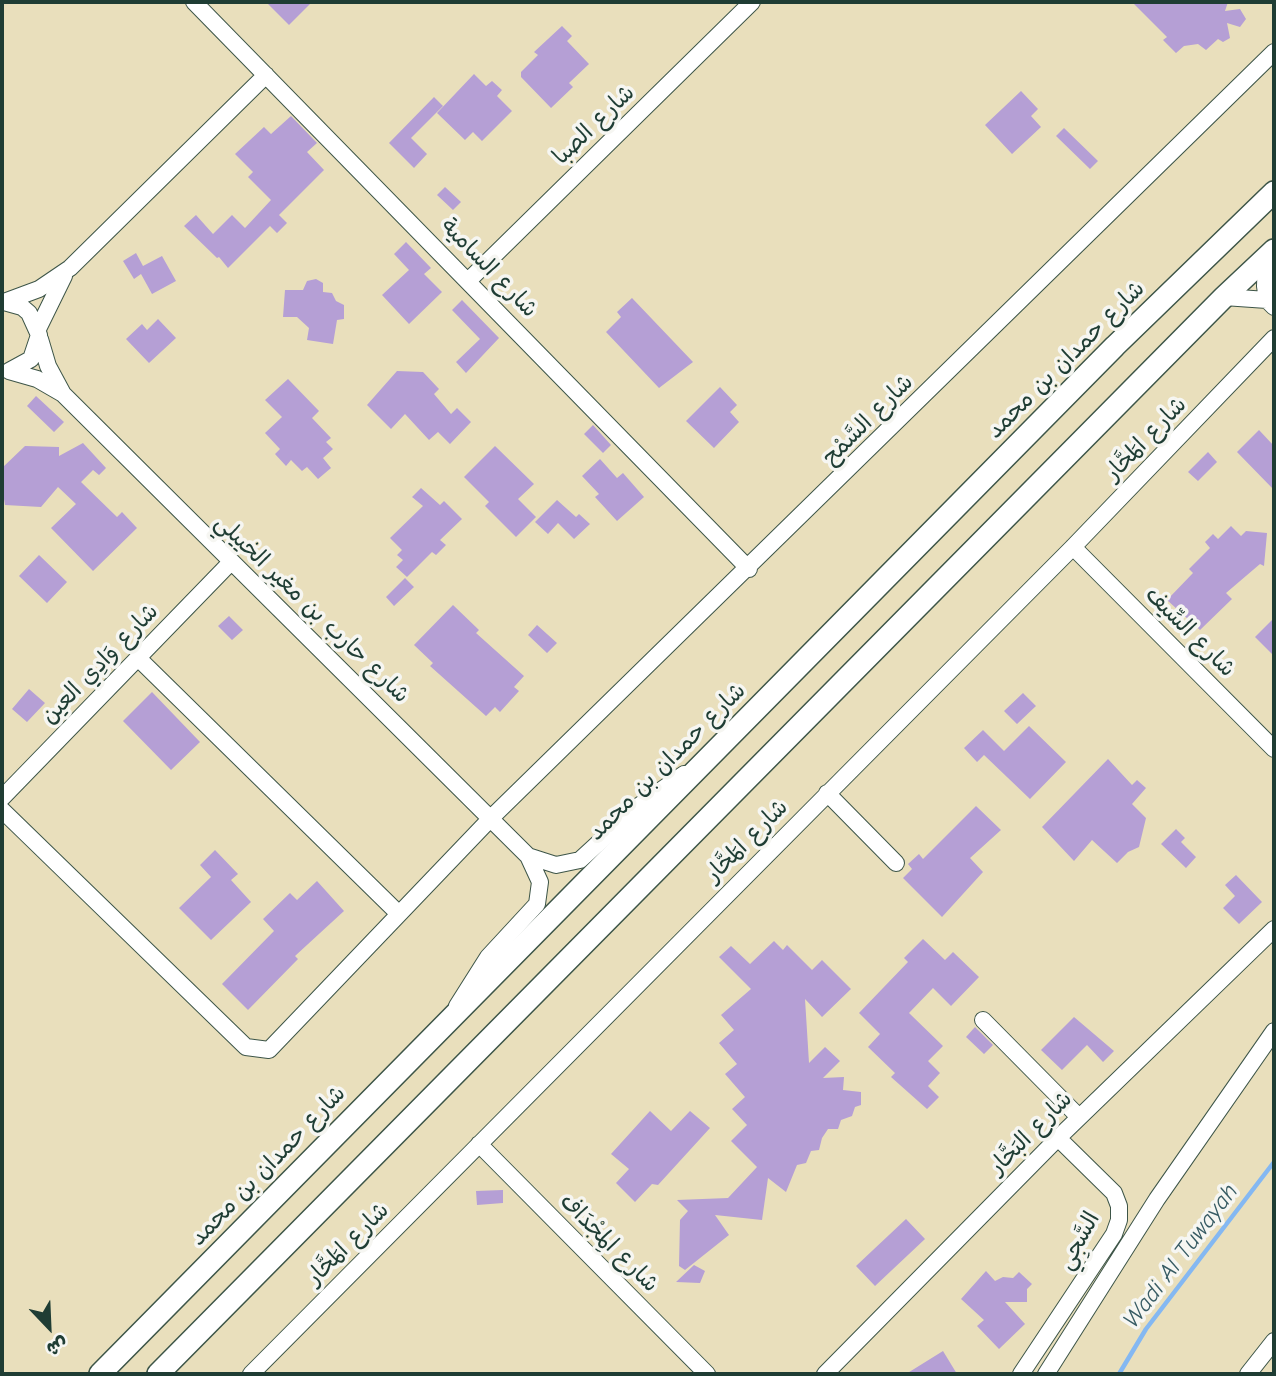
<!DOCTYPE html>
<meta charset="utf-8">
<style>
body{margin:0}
#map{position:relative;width:1276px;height:1376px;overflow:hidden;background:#e9dfbc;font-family:"Comic Neue","Playpen Sans Arabic",sans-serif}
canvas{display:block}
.frame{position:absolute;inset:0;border:4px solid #1f3d34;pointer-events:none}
.north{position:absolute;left:14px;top:1292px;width:70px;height:70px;-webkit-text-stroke:5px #f6f6f2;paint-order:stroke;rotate:157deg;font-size:19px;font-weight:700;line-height:28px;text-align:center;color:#1f3d34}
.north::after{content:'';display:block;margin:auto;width:24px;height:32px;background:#1f3d34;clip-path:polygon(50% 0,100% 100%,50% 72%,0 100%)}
</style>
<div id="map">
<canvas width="1276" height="1376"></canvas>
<div class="frame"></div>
<div class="north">ش</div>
</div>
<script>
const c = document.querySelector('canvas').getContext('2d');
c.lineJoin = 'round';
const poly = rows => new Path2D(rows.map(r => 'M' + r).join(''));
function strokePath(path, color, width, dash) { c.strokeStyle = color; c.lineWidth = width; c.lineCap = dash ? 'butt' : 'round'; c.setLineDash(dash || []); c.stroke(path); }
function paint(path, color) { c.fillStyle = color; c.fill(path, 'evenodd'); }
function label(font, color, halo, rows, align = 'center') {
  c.font = font + ' "Comic Neue","Playpen Sans Arabic",sans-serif'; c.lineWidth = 7; c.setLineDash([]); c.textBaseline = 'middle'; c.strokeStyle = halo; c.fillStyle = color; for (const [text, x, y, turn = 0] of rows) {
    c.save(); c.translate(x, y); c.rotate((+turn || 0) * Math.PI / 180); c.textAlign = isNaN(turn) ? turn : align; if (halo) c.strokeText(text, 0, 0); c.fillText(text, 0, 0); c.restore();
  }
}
strokePath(poly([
 [1119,1374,1146,1329,1274,1162]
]), '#84b8f2', 4.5);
paint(poly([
 [266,2,312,2,289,25],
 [1132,2,1228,2,1225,11,1240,9,1246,19,1240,27,1227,23,1230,38,1223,42,1218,39,1206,50,1198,44,1184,46,1176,53,1163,40,1167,37],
 [562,26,572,36,567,41,589,64,569,83,573,87,551,108,521,77,521,72,538,55,534,52],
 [474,74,486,86,492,81,502,90,497,96,512,111,482,141,473,132,465,140,437,113],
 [1021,91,1038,109,1031,116,1041,127,1012,154,985,125],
 [434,97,443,106,411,138,427,154,414,168,389,143],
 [291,116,317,143,307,152,324,170,279,215,287,223,277,233,270,226,228,268,219,257,217,258,184,226,196,215,213,234,232,215,245,228,271,200,248,177,253,172,235,154,264,127,271,134],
 [1064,128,1098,161,1090,169,1056,136],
 [445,187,461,202,453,210,437,195],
 [406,242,431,268,424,274,442,292,409,324,382,295,409,270,394,254],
 [136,253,143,266,162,256,176,281,152,294,141,274,134,279,123,261],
 [316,279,323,283,323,292,332,293,336,301,344,305,344,319,337,320,333,344,307,340,309,328,297,317,283,317,285,290,303,290,307,281],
 [632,298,693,362,659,388,606,332,621,317,617,312],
 [462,300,499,338,466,373,456,362,480,339,452,310],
 [158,319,176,338,149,363,126,339,142,324,147,330],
 [397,371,423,372,439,389,434,394,451,414,457,408,471,422,450,444,438,432,429,440,405,414,391,429,367,405],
 [288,379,319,411,312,418,331,438,326,442,333,449,323,458,331,468,318,479,307,467,302,471,291,460,286,466,275,454,280,449,265,433,282,417,265,400],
 [720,387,737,405,730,412,739,422,714,448,686,421],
 [36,396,64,422,54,432,27,406],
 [593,425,611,445,603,453,584,434],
 [1259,430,1274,446,1274,490,1237,452],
 [83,443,106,468,99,475,93,470,81,482,117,517,122,512,137,528,93,571,51,528,76,504,58,487,41,507,5,505,2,487,2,468,25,446,59,447,59,456],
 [495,446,534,484,518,499,536,517,516,537,485,506,489,502,464,477],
 [1208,452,1217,462,1198,481,1188,472],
 [600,459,617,478,623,473,644,497,617,521,595,497,599,494,582,476],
 [421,488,440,505,444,501,462,519,440,540,446,545,436,555,432,552,407,577,396,567,403,560,397,555,402,550,390,538,423,506,412,497],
 [557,500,576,517,579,514,590,524,574,539,558,523,548,534,535,522],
 [1231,526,1241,536,1246,531,1267,533,1264,566,1260,564,1226,593,1232,599,1200,630,1167,600,1193,573,1189,569,1210,548,1205,542,1213,534,1218,539],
 [39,555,67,582,47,603,19,576],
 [405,578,414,587,394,606,386,597],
 [453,605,479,630,476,633,524,676,514,687,519,691,500,712,495,707,486,716,430,666,433,663,414,645],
 [229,616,243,630,232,640,218,626],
 [1274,618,1274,656,1255,637],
 [537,625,557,643,547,653,528,635],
 [29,689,45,703,27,722,12,709],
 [152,692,200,742,171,770,123,721],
 [1023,693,1036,706,1017,724,1004,711],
 [1029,726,1066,762,1030,799,984,755,977,762,964,748,983,730,1004,751],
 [1108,759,1132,785,1137,780,1146,788,1132,804,1146,818,1139,847,1128,852,1117,863,1092,840,1074,861,1042,827],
 [976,806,1001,830,970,858,983,872,942,917,903,878,912,869,908,864,919,854,923,859],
 [1176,829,1185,838,1181,842,1196,857,1186,868,1161,844],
 [215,850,238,874,231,880,251,902,211,940,179,908,211,877,200,865],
 [1236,875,1262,902,1239,924,1223,908,1235,896,1225,885],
 [317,881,344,911,295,956,298,959,248,1010,222,984,274,931,263,919,290,893,297,900],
 [923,939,945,960,953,952,979,977,951,1006,933,988,909,1013,943,1046,928,1061,940,1073,928,1086,939,1097,927,1109,891,1077,895,1073,868,1047,880,1034,859,1013,908,962,904,958],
 [774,941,783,950,787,945,812,970,822,960,851,989,822,1017,805,999,809,1063,825,1047,840,1061,823,1078,844,1077,843,1090,861,1092,861,1105,855,1107,852,1116,841,1120,838,1129,828,1129,822,1138,819,1150,811,1151,806,1163,797,1165,786,1192,768,1178,762,1220,715,1215,729,1235,685,1270,679,1266,680,1220,688,1211,677,1200,728,1198,757,1167,731,1141,747,1125,732,1109,745,1097,725,1074,737,1064,719,1043,734,1030,721,1015,751,989,719,957,731,946,750,964],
 [1074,1017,1114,1051,1103,1062,1087,1045,1062,1070,1041,1050],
 [975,1027,993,1045,984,1054,966,1037],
 [650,1111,671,1131,690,1111,710,1128,658,1185,652,1184,635,1202,616,1183,629,1169,611,1154],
 [503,1190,503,1203,477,1205,476,1191],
 [906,1219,925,1239,875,1286,856,1266],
 [694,1265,705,1271,700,1283,676,1282],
 [986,1271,995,1281,1003,1277,1013,1278,1019,1272,1032,1284,1027,1289,1027,1302,1005,1302,1025,1324,999,1349,977,1326,984,1320,961,1299],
 [943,1351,957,1374,906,1374]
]), '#b59fd5');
const minor = poly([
 [194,2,749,569],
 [1266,257,1265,286,1267,300,1274,307],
 [469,280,752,2],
 [1224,297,1267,300],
 [4,302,39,289,70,268,266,75],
 [4,302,22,307,29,313,39,335,31,359,9,371],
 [38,329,64,276],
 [40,339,48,366,62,392],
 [9,371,37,379,63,394,528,856,540,882,537,904,488,957,457,1006],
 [1073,547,1274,749],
 [138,658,399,914],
 [827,793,896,863],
 [2,798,231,562],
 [2,810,246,1047,269,1050,492,817,1274,52],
 [528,856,556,865,580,860,640,805,684,774],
 [983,1020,1079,1117],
 [479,1144,707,1374],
 [251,1374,1073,547,1274,338],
 [825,1374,1058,1138,1274,929],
 [1021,1374,1114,1234,1119,1220,1119,1206,1114,1193,1058,1138],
 [1046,1374,1157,1199,1274,1031],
 [1248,1374,1274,1341]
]);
const major = poly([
 [100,1374,1115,346,1274,192],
 [158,1374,1224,297,1274,250]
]);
strokePath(minor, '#3d5548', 18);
strokePath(major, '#3d5548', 24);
strokePath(minor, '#fff', 16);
strokePath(major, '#fff', 21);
label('23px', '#1f3d34', '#f6f6f2', [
 ["شارع الصبا",594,125,-44],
 ["شارع السامية",489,268,46],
 ["شارع حمدان بن محمد",1066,360,-45],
 ["شارع السَّمْح",868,420,-45],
 ["شارع المَحَّار",1146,439,-46],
 ["شارع حارب بن مغير الخييلي",312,609,44],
 ["شارع السِّيف",1190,632,45],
 ["شارع وَادِي العين",100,664,-46],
 ["شارع حمدان بن محمد",667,762,-45],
 ["شارع المَحَّار",747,841,-45],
 ["شارع البَحَّار",1031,1133,-45],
 ["شارع حمدان بن محمد",268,1166,-46],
 ["السَّجِي",1079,1241,-61],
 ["شارع المِجْدَاف",609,1243,45],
 ["شارع المَحَّار",348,1244,-45]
]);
label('italic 24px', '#385c64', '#f6f6f2', [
 ["Wadi Al Tuwayah",1181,1256,-53]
]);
</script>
